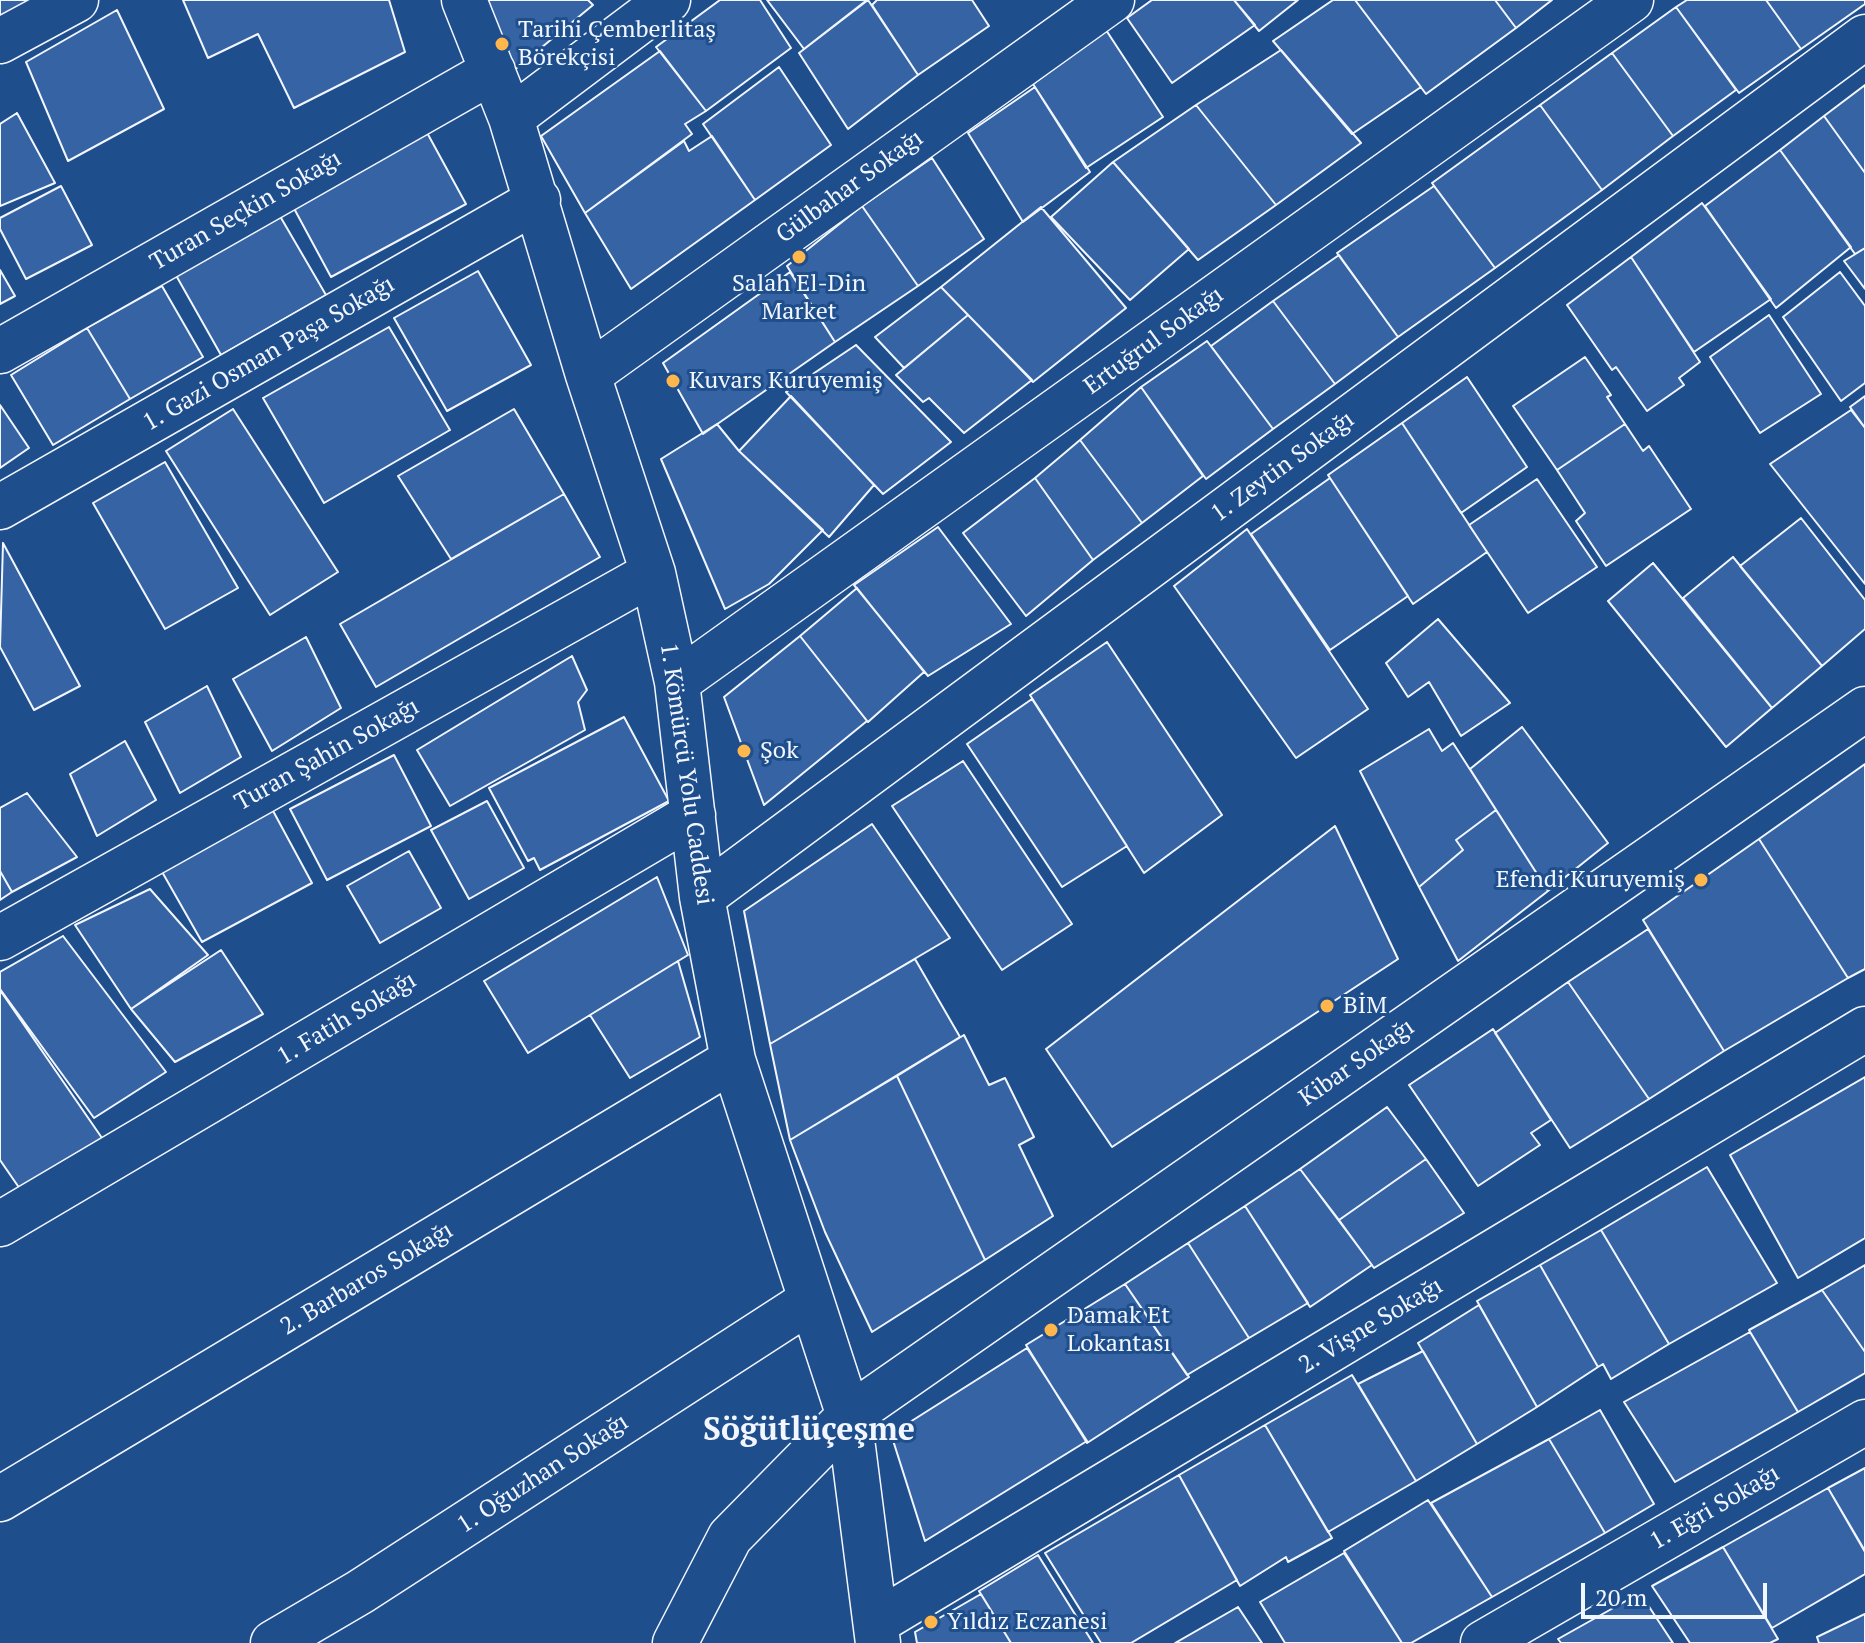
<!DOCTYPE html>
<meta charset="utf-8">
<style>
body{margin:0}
#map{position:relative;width:1865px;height:1643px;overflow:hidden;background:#1f4e8c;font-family:"PT Serif",serif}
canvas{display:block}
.scale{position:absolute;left:1581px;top:1583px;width:186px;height:36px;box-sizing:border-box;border:4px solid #f2f6ff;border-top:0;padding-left:10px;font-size:24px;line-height:28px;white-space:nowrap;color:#f2f6ff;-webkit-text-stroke:6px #1f4e8c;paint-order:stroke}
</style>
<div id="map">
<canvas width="1865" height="1643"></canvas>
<div class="scale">20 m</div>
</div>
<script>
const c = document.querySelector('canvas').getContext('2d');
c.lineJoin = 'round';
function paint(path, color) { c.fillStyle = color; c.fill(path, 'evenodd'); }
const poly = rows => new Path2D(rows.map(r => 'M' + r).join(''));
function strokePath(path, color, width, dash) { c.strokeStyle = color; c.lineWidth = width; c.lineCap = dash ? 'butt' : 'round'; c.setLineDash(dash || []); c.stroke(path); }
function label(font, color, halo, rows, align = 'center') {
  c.font = font + ' "PT Serif",serif'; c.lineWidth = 6; c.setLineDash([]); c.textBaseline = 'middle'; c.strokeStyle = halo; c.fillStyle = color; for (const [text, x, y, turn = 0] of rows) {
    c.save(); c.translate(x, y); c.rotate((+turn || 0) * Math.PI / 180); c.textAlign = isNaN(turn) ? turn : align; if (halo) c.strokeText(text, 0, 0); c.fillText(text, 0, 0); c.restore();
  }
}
const building = poly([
 [0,0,31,0,0,18,0,0],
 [183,0,389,0,405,52,294,108,258,34,208,58,183,0],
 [487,0,588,0,593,5,513,71,487,0],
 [720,0,760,0,791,48,706,111,656,47,720,0],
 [767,0,867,0,804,49,767,0],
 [868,0,918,75,848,129,799,53,868,0],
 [877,0,972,0,989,26,918,75,872,5,877,0],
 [1152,0,1234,0,1255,25,1172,83,1127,18,1152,0],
 [1234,0,1298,0,1259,31,1234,0],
 [1333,0,1355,0,1421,87,1352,134,1273,41,1333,0],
 [1355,0,1495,0,1516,28,1426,94,1355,0],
 [1495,0,1552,0,1516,28,1495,0],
 [1687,0,1766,0,1801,49,1739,93,1676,7,1687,0],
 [1766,0,1865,0,1865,4,1801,49,1766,0],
 [1676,7,1736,90,1673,136,1612,53,1676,7],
 [117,10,164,109,68,161,26,62,117,10],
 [1106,30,1163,117,1086,168,1033,84,1106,30],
 [1281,50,1361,143,1276,205,1196,105,1281,50],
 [660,51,706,111,685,124,692,134,585,213,541,136,660,51],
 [1612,53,1673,136,1602,190,1540,105,1612,53],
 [779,67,831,145,755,200,703,124,779,67],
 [1865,85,1865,173,1824,116,1865,85],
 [1035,87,1090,172,1023,222,968,133,1035,87],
 [1196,105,1276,205,1198,260,1113,162,1196,105],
 [1540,105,1602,190,1495,268,1432,183,1540,105],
 [17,113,55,183,0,206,0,124,17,113],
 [1824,116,1865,173,1865,248,1855,254,1780,150,1824,116],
 [425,129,466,204,331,277,290,201,425,129],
 [712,136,755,200,631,289,585,213,684,141,689,151,712,136],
 [1780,150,1851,247,1776,308,1705,206,1780,150],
 [932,158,984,239,918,286,862,206,932,158],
 [1113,162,1189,249,1130,300,1051,217,1113,162],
 [61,186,92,245,26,279,0,229,0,218,61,186],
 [1434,186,1495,268,1398,337,1337,253,1434,186],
 [1702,203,1771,299,1694,352,1631,257,1702,203],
 [862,206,918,286,835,342,787,266,862,206],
 [1041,207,1126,308,1033,382,941,287,1041,207],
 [277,211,326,295,221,355,173,270,277,211],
 [1865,248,1865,289,1844,261,1865,248],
 [1339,255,1398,337,1335,384,1273,301,1339,255],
 [1631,257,1700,362,1679,378,1684,385,1647,411,1616,367,1612,370,1567,305,1631,257],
 [0,270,15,296,0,304,0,270],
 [478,271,531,365,447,411,394,318,478,271],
 [790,272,835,342,703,434,663,363,790,272],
 [1840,272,1865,306,1865,383,1841,401,1783,317,1840,272],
 [162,286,203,357,130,399,87,328,162,286],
 [941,287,968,315,904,368,875,337,941,287],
 [1273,301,1335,384,1273,429,1211,346,1273,301],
 [968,315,1032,380,964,433,929,398,923,402,896,375,968,315],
 [1769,315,1821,394,1760,433,1710,357,1769,315],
 [389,327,450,430,324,503,263,398,389,327],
 [87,328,130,399,53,445,11,375,87,328],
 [1207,341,1273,429,1206,479,1141,387,1207,341],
 [856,345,951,442,883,494,786,392,856,345],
 [1585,357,1611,395,1607,397,1625,424,1557,470,1513,406,1585,357],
 [1467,377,1527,467,1461,513,1402,423,1467,377],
 [1141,387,1203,476,1142,523,1080,440,1141,387],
 [791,396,874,485,829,537,739,451,791,396],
 [1865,396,1865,428,1850,407,1865,396],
 [0,405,29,448,0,468,0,405],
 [233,409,338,572,270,615,166,451,233,409],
 [514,409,564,494,451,559,398,476,514,409],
 [1851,410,1865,428,1865,584,1770,464,1851,410],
 [1402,423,1487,552,1413,604,1328,475,1402,423],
 [717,424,739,451,823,530,769,584,725,609,661,459,717,424],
 [1625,424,1643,451,1649,446,1691,509,1606,566,1576,521,1585,513,1557,470,1625,424],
 [1080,440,1142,523,1093,560,1035,478,1080,440],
 [165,462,238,588,165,629,93,503,165,462],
 [1035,478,1093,560,1026,616,963,533,1035,478],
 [1330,478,1408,596,1330,650,1251,534,1330,478],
 [1537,479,1597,567,1528,613,1469,525,1537,479],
 [564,494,600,557,376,687,340,624,564,494],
 [1801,518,1865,600,1865,629,1822,666,1740,566,1801,518],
 [938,527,1011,624,928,676,854,585,938,527],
 [1247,529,1368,709,1296,758,1174,586,1247,529],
 [3,543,80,686,34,710,0,647,3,543],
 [1733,557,1822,666,1772,708,1683,598,1733,557],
 [1653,563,1772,708,1726,747,1608,601,1653,563],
 [857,588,924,672,868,722,800,636,857,588],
 [1438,619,1510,703,1461,736,1429,682,1408,697,1386,663,1438,619],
 [800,636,867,721,764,805,724,697,800,636],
 [306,637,341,708,272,751,233,679,306,637],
 [1107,642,1222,815,1144,873,1030,695,1107,642],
 [572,656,587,690,578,702,585,730,450,806,417,750,572,656],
 [207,686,241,757,180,793,145,722,207,686],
 [1032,699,1127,846,1062,887,967,744,1032,699],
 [624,717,669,801,540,870,534,858,528,861,489,788,624,717],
 [1522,727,1608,843,1548,891,1470,769,1522,727],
 [1429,729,1442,751,1453,743,1496,810,1456,840,1463,850,1419,887,1360,771,1429,729],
 [125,741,156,800,97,836,70,774,125,741],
 [394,755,431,826,327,880,290,809,394,755],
 [963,761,1072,924,1002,970,892,806,963,761],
 [1865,764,1865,969,1848,978,1759,839,1865,764],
 [27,793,77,857,12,892,0,871,0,808,27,793],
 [487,801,524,868,469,899,431,830,487,801],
 [272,809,312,883,202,942,161,870,272,809],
 [1496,810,1548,891,1458,961,1419,887,1463,850,1456,840,1496,810],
 [872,824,950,938,770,1044,744,911,872,824],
 [1335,826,1398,959,1112,1147,1046,1049,1335,826],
 [1759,839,1848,978,1724,1051,1643,920,1759,839],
 [409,851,441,908,380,943,347,886,409,851],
 [0,871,12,892,0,900,0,871],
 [657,877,688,955,528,1053,484,981,657,877],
 [150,889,208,955,131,1009,75,925,150,889],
 [1648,929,1724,1051,1649,1099,1568,982,1648,929],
 [63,936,166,1072,94,1118,0,989,0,972,63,936],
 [221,950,263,1014,175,1062,131,1009,221,950],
 [915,959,960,1037,790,1140,770,1044,915,959],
 [678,961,700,1037,630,1078,590,1015,678,961],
 [1568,982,1649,1099,1570,1148,1495,1033,1568,982],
 [0,990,102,1138,20,1189,0,1160,0,990],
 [1493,1029,1551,1120,1531,1133,1540,1145,1478,1186,1409,1085,1493,1029],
 [964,1035,989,1085,1005,1078,1034,1137,1019,1145,1053,1216,985,1260,897,1076,964,1035],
 [897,1076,985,1260,872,1332,825,1232,790,1140,897,1076],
 [1865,1077,1865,1238,1798,1278,1730,1155,1865,1077],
 [1387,1107,1426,1159,1339,1220,1300,1169,1387,1107],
 [1426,1159,1464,1213,1374,1268,1339,1220,1426,1159],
 [1707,1167,1777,1283,1669,1344,1601,1230,1707,1167],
 [1300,1169,1372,1265,1310,1307,1245,1206,1300,1169],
 [1245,1206,1308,1303,1249,1338,1188,1243,1245,1206],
 [1601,1230,1669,1344,1611,1379,1603,1364,1598,1367,1540,1265,1601,1230],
 [1188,1243,1249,1338,1187,1375,1125,1284,1188,1243],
 [1540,1265,1598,1367,1537,1407,1477,1301,1540,1265],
 [1865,1265,1865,1352,1822,1290,1865,1265],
 [1125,1284,1189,1377,1087,1443,1026,1345,1125,1284],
 [1822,1290,1865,1352,1865,1373,1798,1412,1749,1330,1822,1290],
 [1479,1305,1537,1407,1477,1444,1418,1343,1479,1305],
 [1750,1332,1798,1412,1675,1482,1624,1402,1750,1332],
 [1027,1348,1087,1441,925,1541,891,1434,1027,1348],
 [1423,1351,1477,1444,1416,1481,1358,1384,1423,1351],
 [1352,1375,1416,1481,1328,1532,1265,1425,1352,1375],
 [1600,1410,1654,1504,1605,1533,1549,1439,1600,1410],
 [1265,1425,1332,1538,1288,1562,1286,1557,1240,1586,1179,1475,1265,1425],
 [1549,1439,1605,1533,1492,1597,1431,1503,1549,1439],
 [1865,1468,1865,1551,1828,1488,1865,1468],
 [1179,1475,1237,1580,1131,1643,1101,1643,1045,1553,1179,1475],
 [1828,1488,1865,1552,1865,1574,1772,1628,1723,1547,1828,1488],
 [1428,1500,1492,1597,1411,1643,1402,1643,1344,1551,1428,1500],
 [1723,1547,1778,1639,1770,1643,1690,1643,1652,1586,1723,1547],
 [1344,1553,1402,1643,1285,1643,1260,1602,1344,1553],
 [1038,1555,1093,1643,1011,1643,979,1591,1038,1555],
 [1640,1593,1673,1643,1561,1643,1558,1639,1640,1593],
 [981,1594,1011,1643,917,1643,915,1632,981,1594],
 [1238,1607,1262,1643,1175,1643,1238,1607],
 [1865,1614,1865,1643,1819,1643,1817,1637,1865,1614]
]);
paint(building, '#3563a3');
strokePath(building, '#f2f6ff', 2);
const minor = poly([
 [464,0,511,118,588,375,653,573,677,682,702,897,733,1060,849,1416,878,1643],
 [0,41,76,0],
 [511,118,668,0],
 [0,351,493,71],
 [588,375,1112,0],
 [0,507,538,200],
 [677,682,1631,0],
 [702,897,1865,37],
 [0,938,653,573],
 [0,1224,693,815],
 [0,1499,733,1060],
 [877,1622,1865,1029],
 [273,1643,360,1592,810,1301],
 [675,1643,730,1537,849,1416,1865,709],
 [1483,1643,1865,1422]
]);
strokePath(minor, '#f2f6ff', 47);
strokePath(minor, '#1f4e8c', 44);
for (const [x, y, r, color] of [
 [502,44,8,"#ffb74d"],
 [799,257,8,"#ffb74d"],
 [673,381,8,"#ffb74d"],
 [744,751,8,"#ffb74d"],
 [1701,880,8,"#ffb74d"],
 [1327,1006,8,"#ffb74d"],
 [1051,1330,8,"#ffb74d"],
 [931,1622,8,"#ffb74d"]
]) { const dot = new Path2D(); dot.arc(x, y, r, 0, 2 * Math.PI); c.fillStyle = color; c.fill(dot); strokePath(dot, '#1f4e8c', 3); }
label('24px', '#f2f6ff', '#1f4e8c', [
 ["Tarihi Çemberlitaş",518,30],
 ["Börekçisi",518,58],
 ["Salah El-Din",799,284,"center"],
 ["Market",799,312,"center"],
 ["Kuvars Kuruyemiş",689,381],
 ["Şok",760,751],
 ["Efendi Kuruyemiş",1685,880,"right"],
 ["BİM",1343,1006],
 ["Damak Et",1067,1316],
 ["Lokantası",1067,1344],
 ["Yıldız Eczanesi",947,1622]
], 'left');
label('24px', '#f2f6ff', '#1f4e8c', [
 ["Gülbahar Sokağı",850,187,-36],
 ["Turan Seçkin Sokağı",246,211,-30],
 ["Ertuğrul Sokağı",1154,341,-36],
 ["1. Gazi Osman Paşa Sokağı",269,354,-30],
 ["1. Zeytin Sokağı",1283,467,-36],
 ["Turan Şahin Sokağı",327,755,-29],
 ["1. Kömürcü Yolu Caddesi",686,774,82],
 ["1. Fatih Sokağı",347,1019,-31],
 ["Kibar Sokağı",1357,1063,-35],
 ["2. Barbaros Sokağı",367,1279,-31],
 ["2. Vişne Sokağı",1371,1326,-31],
 ["1. Oğuzhan Sokağı",543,1474,-33],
 ["1. Eğri Sokağı",1715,1508,-30]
]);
label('bold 32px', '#f2f6ff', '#1f4e8c', [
 ["Söğütlüçeşme",809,1431]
]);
</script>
